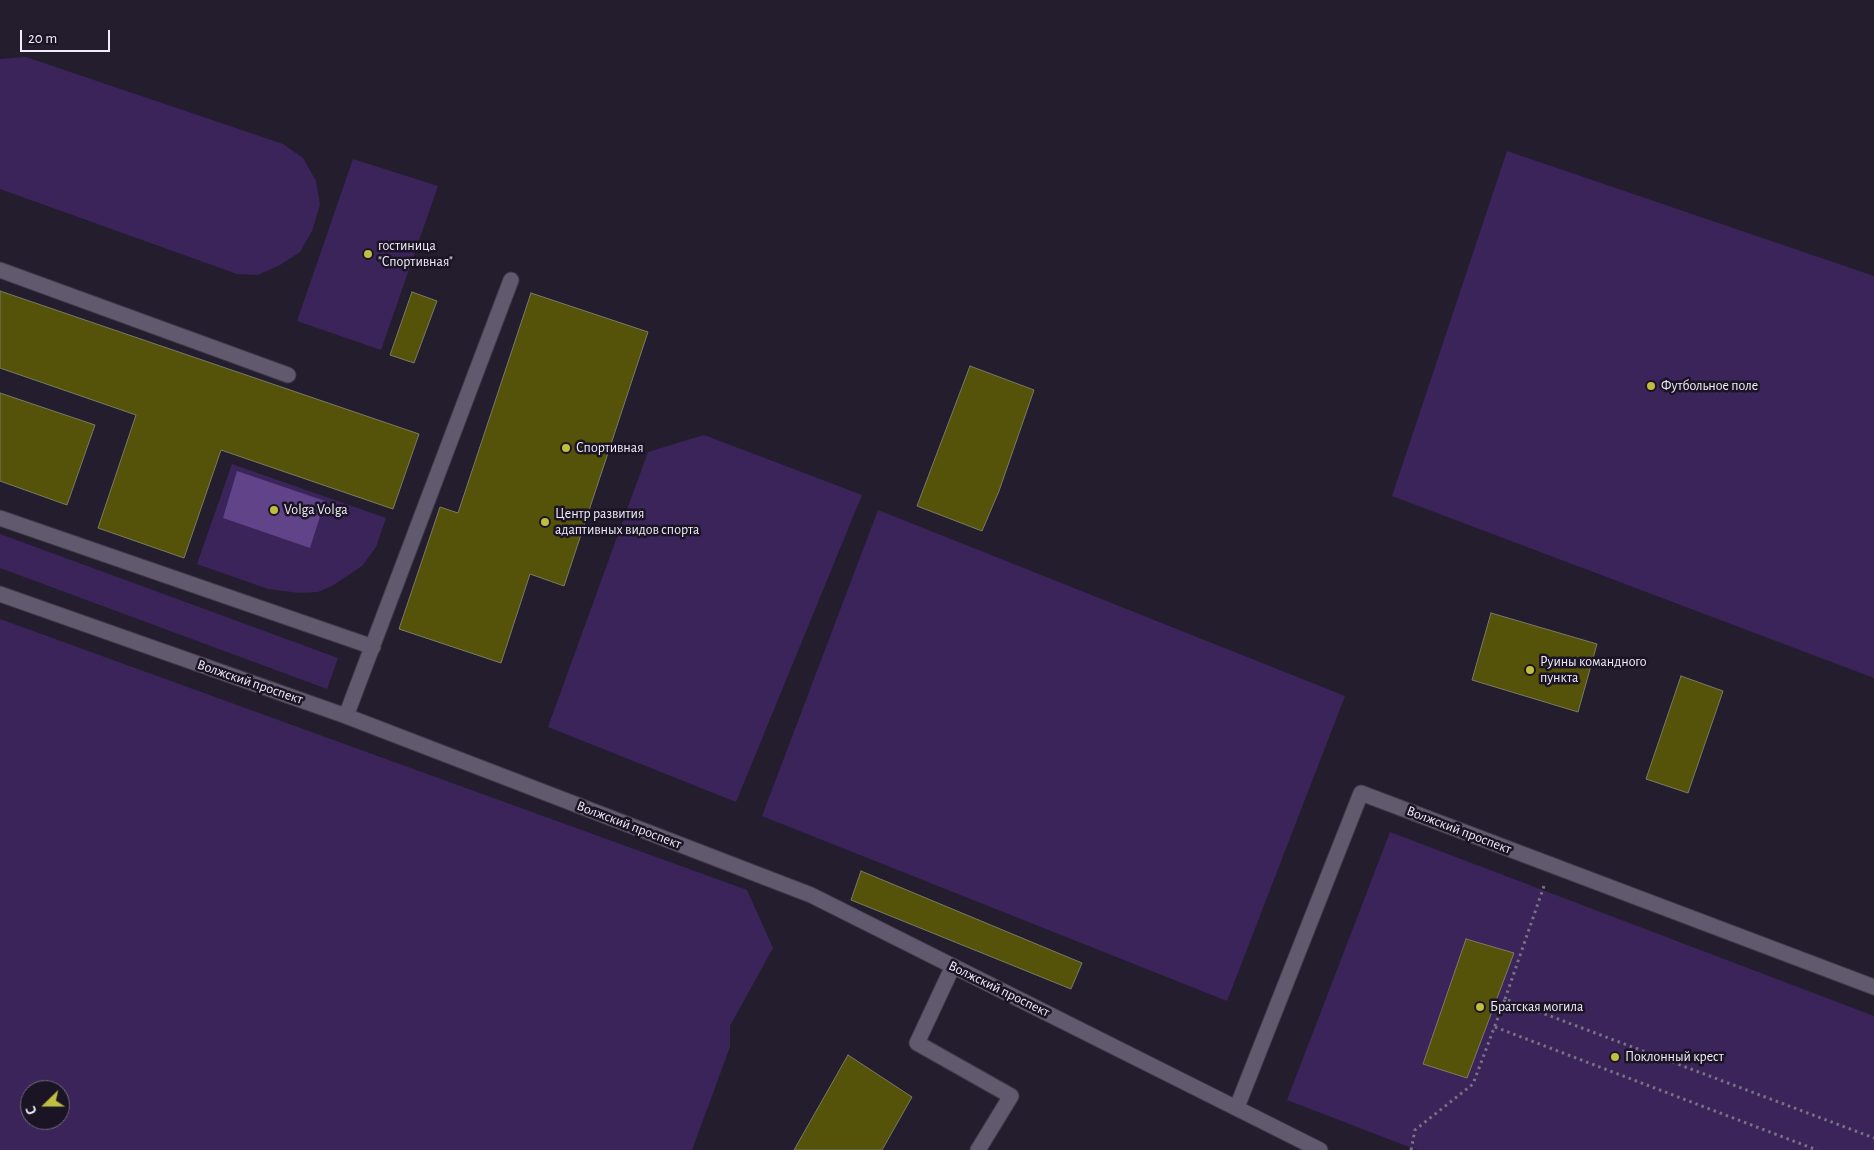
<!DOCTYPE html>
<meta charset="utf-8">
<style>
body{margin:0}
#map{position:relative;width:1874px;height:1150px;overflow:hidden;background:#231d2e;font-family:"Alegreya Sans",sans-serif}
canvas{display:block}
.north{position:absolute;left:20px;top:1080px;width:50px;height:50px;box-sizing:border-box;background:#1a1424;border:1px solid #706a79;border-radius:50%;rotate:248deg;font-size:14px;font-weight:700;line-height:20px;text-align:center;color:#f0ecf8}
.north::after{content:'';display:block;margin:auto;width:18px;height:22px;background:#bfbe41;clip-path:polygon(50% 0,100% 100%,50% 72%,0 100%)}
.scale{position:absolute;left:20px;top:30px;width:90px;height:22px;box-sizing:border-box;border:2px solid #f0ecf8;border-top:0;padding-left:6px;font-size:15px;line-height:18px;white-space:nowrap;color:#f0ecf8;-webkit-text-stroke:4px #1a1424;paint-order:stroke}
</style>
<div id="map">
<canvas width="1874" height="1150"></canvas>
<div class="north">С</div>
<div class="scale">20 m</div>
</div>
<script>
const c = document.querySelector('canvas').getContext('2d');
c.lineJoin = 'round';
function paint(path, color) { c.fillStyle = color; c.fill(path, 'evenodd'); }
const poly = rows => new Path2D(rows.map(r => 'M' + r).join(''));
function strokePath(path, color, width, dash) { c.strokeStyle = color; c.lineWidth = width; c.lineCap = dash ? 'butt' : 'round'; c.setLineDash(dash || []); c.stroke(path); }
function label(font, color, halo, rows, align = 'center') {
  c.font = font + ' "Alegreya Sans",sans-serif'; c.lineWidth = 5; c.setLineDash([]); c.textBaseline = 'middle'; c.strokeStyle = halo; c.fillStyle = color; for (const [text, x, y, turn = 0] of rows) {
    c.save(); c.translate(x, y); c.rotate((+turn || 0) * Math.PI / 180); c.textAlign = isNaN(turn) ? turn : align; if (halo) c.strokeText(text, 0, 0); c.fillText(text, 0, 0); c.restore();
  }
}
paint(poly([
 [26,57,283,144,303,158,316,181,320,205,312,231,300,252,280,265,258,275,237,274,0,189,0,59],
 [1507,151,1874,276,1874,678,1392,496],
 [353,159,438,186,381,350,297,321],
 [704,435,862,495,736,802,548,727,648,452],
 [232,464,386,518,376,547,362,566,332,586,318,592,299,593,268,589,197,564],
 [878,510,1345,696,1227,1001,762,816],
 [0,534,338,658,327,689,0,568],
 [0,619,747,890,773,948,730,1026,730,1047,692,1150,0,1150],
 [30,1090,60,1090,60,1120,30,1120],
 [1390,832,1874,1016,1874,1150,1417,1150,1287,1100]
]), '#3b245a');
paint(poly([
 [237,471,325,501,310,548,223,518]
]), '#604388');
const building = poly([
 [0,291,419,434,393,509,221,450,184,558,98,528,136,415,0,368,0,291],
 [412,292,437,301,414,363,390,355,412,292],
 [531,293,648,332,564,586,530,574,501,663,399,629,440,507,458,513,531,293],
 [970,366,1034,390,999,491,982,531,917,506,970,366],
 [0,393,95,425,67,505,0,481,0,393],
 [1491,613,1597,644,1578,712,1472,680,1491,613],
 [1681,676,1723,691,1688,793,1646,779,1681,676],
 [861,871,1082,963,1071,989,851,900,861,871],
 [1466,939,1514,953,1467,1078,1423,1064,1466,939],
 [848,1055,912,1097,882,1150,794,1150,848,1055]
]);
paint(building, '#545309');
strokePath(building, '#7a7b65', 1);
const minor = poly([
 [0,270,288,375],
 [0,518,373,647],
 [0,594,346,716,811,895,1320,1150],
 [346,716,511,280],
 [953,966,917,1043,1011,1096,978,1150],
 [1237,1107,1361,793,1874,987]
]);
strokePath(minor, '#3f3948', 17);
strokePath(poly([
 [1505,999,1544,886],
 [1495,1027,1817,1150],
 [1411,1150,1415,1130,1473,1084,1505,999,1874,1138]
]), '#787382', 3, [2.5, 4]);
strokePath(minor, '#615a6e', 15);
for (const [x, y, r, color] of [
 [368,254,5,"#bfbe41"],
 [1651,386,5,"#bfbe41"],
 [566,448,5,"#bfbe41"],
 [274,510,5,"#bfbe41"],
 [545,522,5,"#bfbe41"],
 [1530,670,5,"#bfbe41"],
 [1480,1007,5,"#bfbe41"],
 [1615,1057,5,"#bfbe41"]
]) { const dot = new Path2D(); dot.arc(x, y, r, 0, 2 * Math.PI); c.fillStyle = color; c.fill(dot); strokePath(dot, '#1a1424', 2); }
label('14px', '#f0ecf8', '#1a1424', [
 ["гостиница",378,246],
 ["\"Спортивная\"",378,262],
 ["Футбольное поле",1661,386],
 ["Спортивная",576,448],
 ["Volga Volga",284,510],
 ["Центр развития",555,514],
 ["адаптивных видов спорта",555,530],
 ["Руины командного",1540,662],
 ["пункта",1540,678],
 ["Братская могила",1490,1007],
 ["Поклонный крест",1625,1057]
], 'left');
label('14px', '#f0ecf8', '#1a1424', [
 ["Волжский проспект",250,682,19],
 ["Волжский проспект",629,825,21],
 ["Волжский проспект",1459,830,21],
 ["Волжский проспект",999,989,26]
]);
</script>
